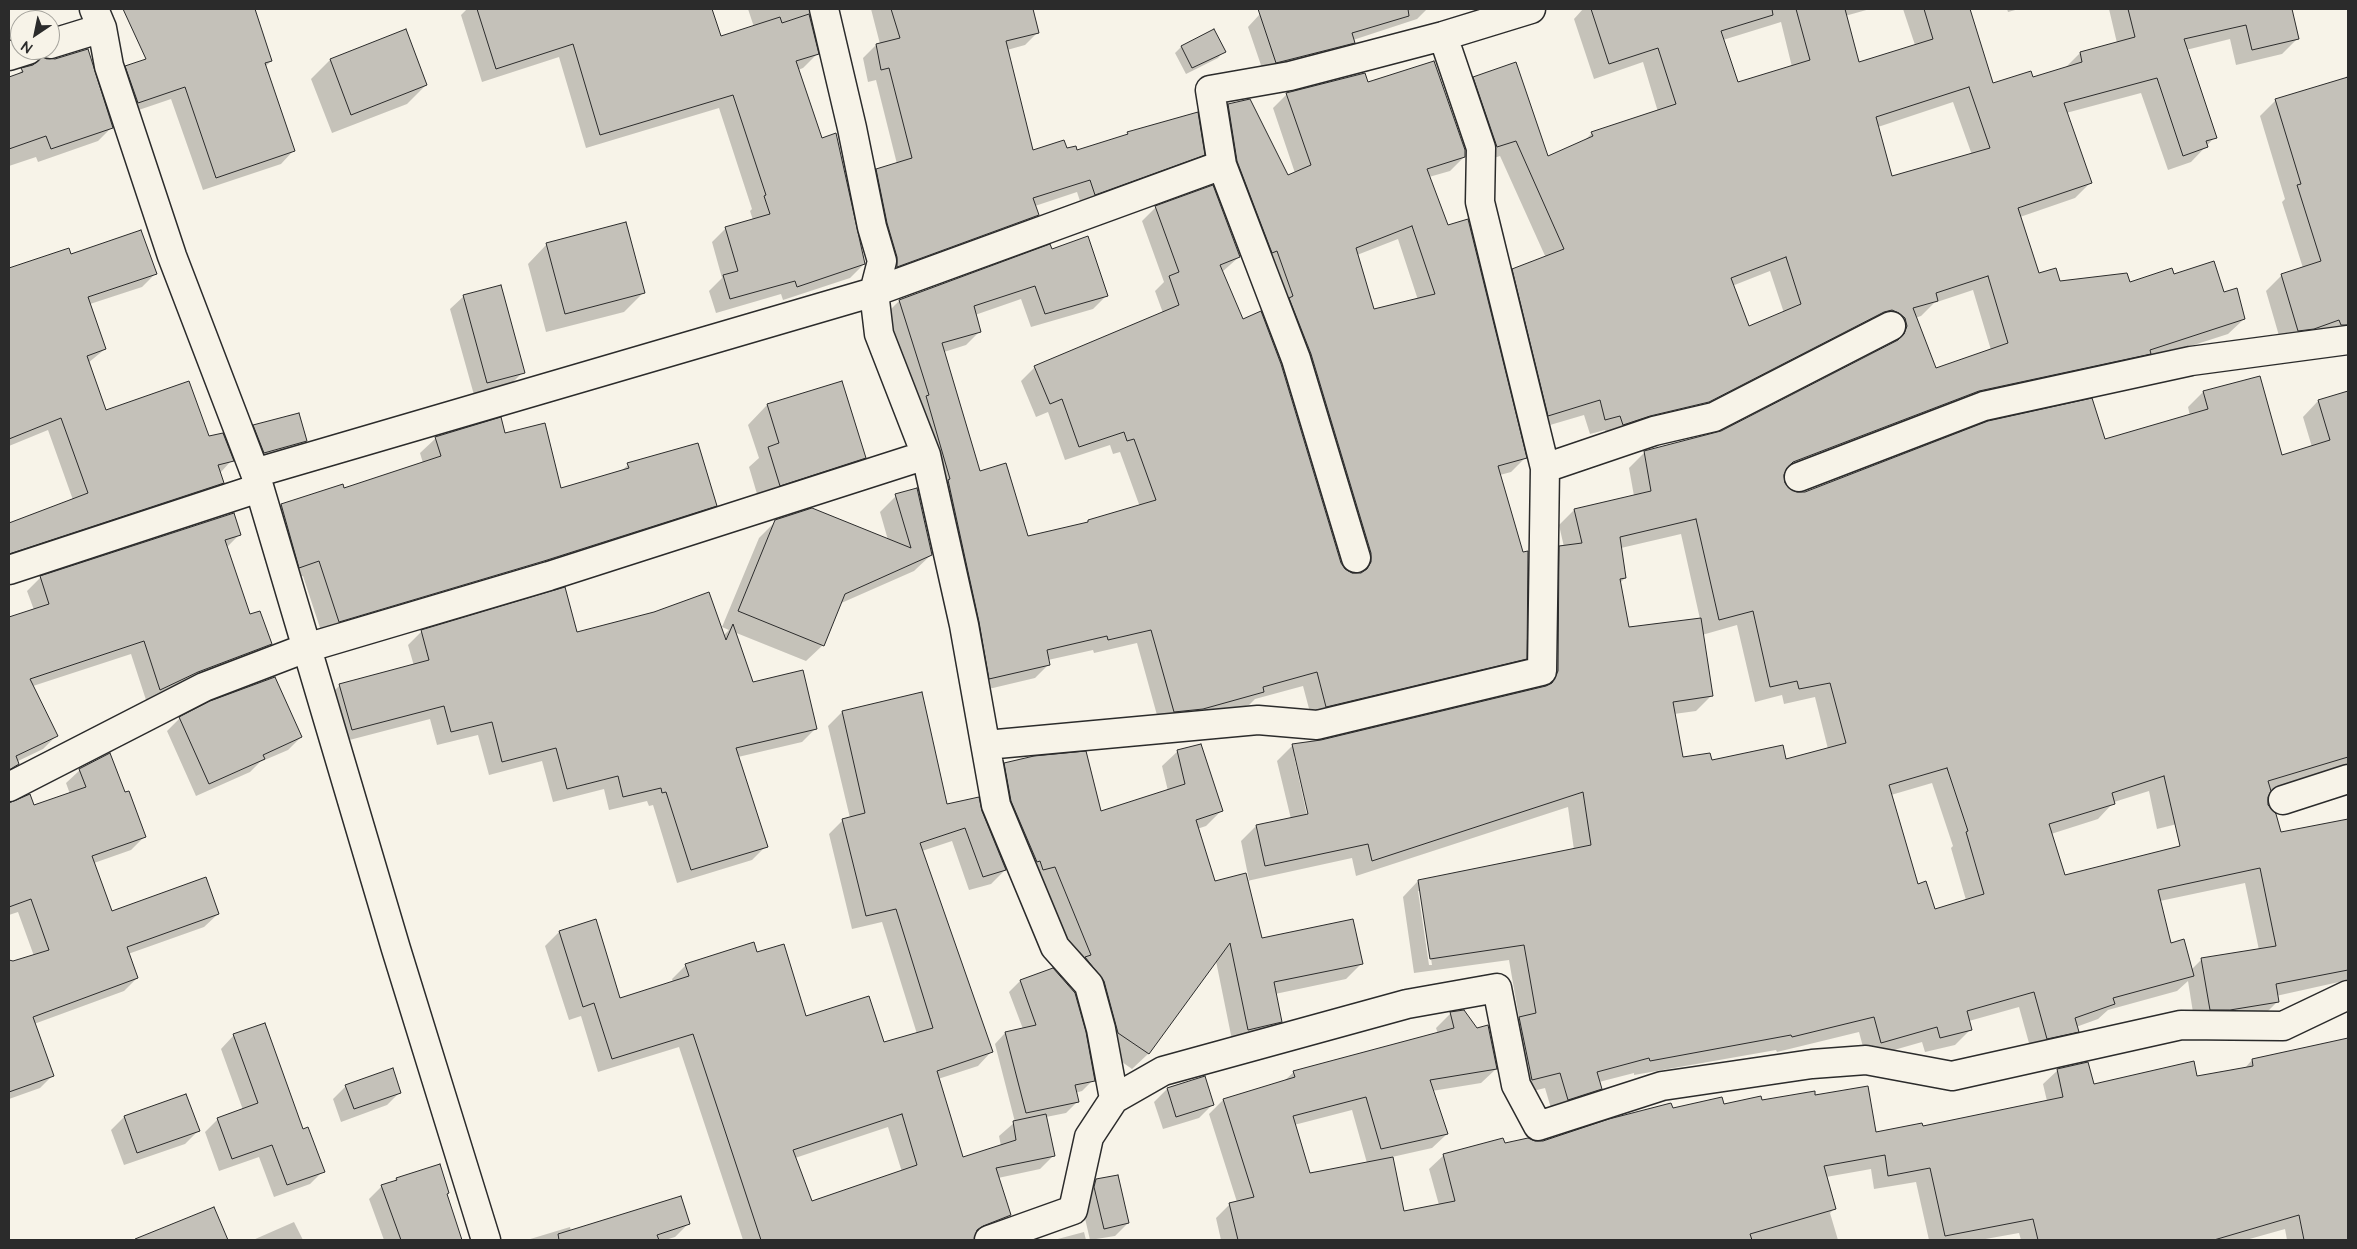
<!DOCTYPE html>
<style>
body{margin:0}
#map{position:relative;width:2357px;height:1249px;overflow:hidden;background:#f7f3e8;font-family:"Architects Daughter",sans-serif}
canvas{display:block}
.frame{position:absolute;inset:0;border:10px solid #2b2b2b;pointer-events:none}
.north{position:absolute;left:10px;top:10px;width:50px;height:50px;box-sizing:border-box;background:#f7f3e8;border:1px solid #a5a39c;border-radius:50%;rotate:214deg;font-size:14px;font-weight:700;line-height:20px;text-align:center;color:#2b2b2b}
.north::after{content:'';display:block;margin:auto;width:18px;height:22px;background:#2b2b2b;clip-path:polygon(50% 0,100% 100%,50% 72%,0 100%)}
</style>
<div id="map">
<canvas width="2357" height="1249"></canvas>
<div class="frame"></div>
<div class="north">N</div>
</div>
<script>
const c = document.querySelector('canvas').getContext('2d');
c.lineJoin = 'round';
function paint(path, color) { c.fillStyle = color; c.fill(path, 'evenodd'); }
const poly = rows => new Path2D(rows.map(r => 'M' + r).join(''));
function strokePath(path, color, width, dash) { c.strokeStyle = color; c.lineWidth = width; c.lineCap = dash ? 'butt' : 'round'; c.setLineDash(dash || []); c.stroke(path); }
paint(poly([
 [125,9,213,9,223,30,271,61,265,67,294,150,281,164,203,190,171,99,124,115,113,80,126,67,148,60],
 [467,9,711,9,721,37,754,27,748,9,808,9,817,54,803,68,798,70,864,264,850,278,783,300,781,294,716,313,709,291,722,278,712,242,726,228,753,220,750,211,752,209,719,108,586,148,559,57,482,82,461,15],
 [871,9,963,9,963,11,970,9,1032,9,1038,32,1025,45,1007,50,1033,151,1066,150,1077,152,1125,136,1128,133,1203,154,1190,167,1082,207,1077,192,1035,206,1038,215,1025,228,884,279,864,183,877,170,897,164,876,80,868,82,863,58,876,45,880,44],
 [1277,9,1427,9,1417,19,1353,40,1354,42,1341,55,1264,74,1248,27,1260,14],
 [1583,9,1870,9,1845,16,1858,63,1915,45,1903,9,1968,9,1993,85,2032,78,2065,68,2080,53,2117,43,2109,9,2290,9,2297,39,2282,54,2236,65,2230,39,2186,50,2215,137,2191,162,2168,170,2141,93,2066,113,2090,183,2075,198,2020,217,2038,274,2059,283,2129,283,2173,276,2223,294,2244,319,2228,334,2141,362,1962,406,1782,475,1783,484,1789,490,1797,494,2104,440,2190,416,2188,407,2203,392,2281,456,2312,447,2303,417,2318,401,2348,393,2348,531,2342,532,2348,552,2348,767,2267,791,2253,805,2157,829,2149,791,2114,802,2098,819,2051,834,2064,876,2348,820,2348,980,2276,996,2277,1002,2262,1017,2195,1025,2188,981,2177,991,2108,1010,2098,1019,2076,1027,2078,1031,2062,1047,2032,1054,2019,1007,1969,1021,1971,1029,1955,1045,1925,1052,1922,1042,1866,1058,1859,1032,1777,1052,1776,1050,1634,1075,1634,1073,1599,1082,1600,1089,1585,1104,1553,1115,1545,1088,1517,1095,1504,1034,1519,1018,1509,960,1414,973,1403,897,1418,881,1574,850,1568,807,1356,876,1352,858,1247,881,1261,940,1361,964,1346,979,1275,994,1281,1022,1266,1037,1233,1045,1216,961,1148,1054,1132,1069,1102,1048,990,780,1005,764,1100,813,1168,791,1162,766,1178,751,1221,811,1206,826,1197,829,1214,882,1249,880,1241,841,1256,826,1291,819,1277,761,1293,745,1321,741,1543,687,1544,563,1560,547,1564,547,1559,525,1574,510,1634,496,1629,468,1645,452,1722,432,1891,345,1890,334,1692,417,1607,440,1605,430,1590,434,1584,415,1533,430,1498,285,1513,270,1546,258,1500,156,1481,162,1459,94,1474,78,1547,158,1583,142,1592,133,1658,112,1643,62,1594,79,1574,19],
 [1781,22,1792,67,1737,84,1723,40],
 [1953,102,1972,155,1891,178,1878,127],
 [1770,271,1784,313,1749,328,1732,286],
 [1973,290,1991,350,1935,370,1915,318,1921,316,1934,303],
 [1681,534,1700,619,1628,629,1620,583,1625,578,1621,548],
 [1737,625,1755,702,1782,695,1784,704,1815,697,1828,749,1785,760,1711,761,1682,758,1674,714,1696,711,1712,695,1702,635],
 [1294,756,1296,756,1311,820,1308,820],
 [1932,783,1953,846,1951,848,1966,900,1934,910,1917,886,1891,795],
 [2245,883,2259,950,2202,959,2191,970,2170,944,2160,901],
 [1418,891,1421,891,1432,965,1429,965],
 [2007,9,2019,9,2008,12],
 [405,31,426,85,407,104,332,133,311,79,330,60],
 [1181,47,1224,51,1218,58,1186,74,1175,53],
 [22,70,112,127,98,141,38,162,36,157,9,166,9,78,16,76],
 [2348,75,2348,327,2282,346,2266,291,2282,275,2303,268,2282,202,2285,199,2260,116,2276,100,2343,80],
 [1368,84,1464,157,1450,171,1429,177,1525,458,1511,472,1500,475,1525,658,1511,672,1312,720,1303,686,1255,699,1249,705,1188,723,1160,726,1137,643,1094,653,1093,650,1048,660,1049,664,1035,678,976,692,885,315,899,301,1051,251,1107,295,1093,309,1031,327,1021,299,975,315,980,331,966,345,944,352,979,472,1027,538,1085,524,1088,521,1140,507,1120,452,1113,454,1110,445,1065,460,1048,412,1036,417,1021,381,1035,367,1163,313,1155,291,1164,282,1142,221,1156,207,1239,257,1222,272,1340,564,1345,571,1357,574,1357,568,1215,119,1229,105,1288,176,1295,173,1273,108,1287,94],
 [1398,239,1418,300,1374,311,1357,255],
 [547,244,644,292,624,312,546,332,528,264],
 [71,256,155,274,142,287,90,304,105,349,88,363,105,412,208,438,232,460,220,473,223,483,210,496,9,562,9,521,10,524,73,500,48,430,9,446,9,269],
 [464,296,523,372,510,385,474,395,450,309],
 [767,405,865,457,845,477,760,504,749,467,759,458,748,425],
 [254,426,306,441,292,454,251,465,241,439],
 [504,435,560,490,620,472,628,465,715,505,699,521,323,637,303,576,284,583,265,521,281,505,342,485,343,490,423,463,420,453,436,438],
 [896,496,931,555,914,571,839,604,823,645,806,661,734,632,752,683,816,728,802,742,738,757,766,846,752,860,677,883,653,805,649,806,647,801,609,810,604,789,553,802,542,761,489,775,478,735,437,745,430,719,338,743,326,699,340,685,414,666,408,645,422,631,724,635,729,630,722,627,759,538,776,521,888,540,880,512],
 [240,534,226,548,250,616,270,644,257,657,147,703,131,654,33,686,56,736,43,749,16,762,17,764,9,773,9,618,34,610,27,591,41,577],
 [842,712,947,805,980,811,1005,870,991,884,969,890,952,841,922,851,991,1052,978,1066,938,1079,962,1158,1001,1146,999,1136,1015,1122,995,1044,1005,1033,1023,1029,1009,992,1020,981,1093,1080,1082,1091,1075,1093,1077,1102,1066,1113,1046,1117,1054,1155,1040,1169,998,1178,1010,1215,996,1229,967,1240,960,1240,958,1233,936,1240,743,1240,679,1047,598,1072,581,1016,569,1020,545,946,559,932,595,921,619,999,673,982,672,979,686,965,756,953,805,1017,883,1044,917,1034,882,922,852,929,829,834,843,820,850,818,828,726],
 [888,1127,902,1172,811,1203,795,1158],
 [180,718,301,737,288,750,260,762,250,772,196,796,167,731],
 [80,770,124,794,144,837,131,850,94,863,112,912,218,914,204,927,128,954,137,978,124,991,34,1024,53,1075,40,1088,9,1099,9,964,34,956,18,912,9,915,9,804,29,796,33,807,70,794,66,783],
 [1451,1013,1496,1069,1481,1083,1432,1091,1447,1134,1432,1148,1392,1157,1403,1213,1439,1205,1429,1169,1444,1155,1504,1145,1543,1142,1672,1109,1814,1096,1875,1133,1922,1127,2047,1101,2043,1084,2058,1070,2093,1086,2196,1077,2244,1069,2252,1060,2348,1039,2348,1240,2287,1240,2285,1229,2246,1240,2021,1240,2019,1233,1980,1240,1929,1240,1916,1182,1874,1189,1871,1169,1826,1177,1835,1208,1830,1213,1838,1240,1315,1240,1314,1235,1290,1240,1221,1240,1216,1218,1230,1204,1237,1202,1209,1114,1223,1100,1284,1081,1294,1072,1438,1034,1436,1028],
 [1352,1110,1367,1163,1309,1174,1294,1125],
 [234,1035,302,1131,323,1171,310,1184,274,1197,259,1157,219,1171,205,1132,218,1119,243,1110,221,1049],
 [346,1086,400,1092,387,1105,341,1122,333,1099],
 [1167,1089,1212,1105,1199,1118,1163,1129,1154,1102],
 [185,1095,198,1131,185,1144,124,1165,111,1130,124,1117],
 [396,1179,446,1195,460,1240,384,1240,369,1199,382,1186,392,1183],
 [1096,1181,1128,1223,1115,1236,1090,1240,1081,1201,1083,1194],
 [214,1209,226,1240,164,1240,163,1237],
 [294,1222,303,1240,253,1240],
 [688,1224,675,1237,665,1240,527,1240,570,1227,571,1232],
 [1084,1232,1086,1240,1054,1240]
]), '#0003');
const building = poly([
 [123,9,255,9,272,61,265,63,295,151,216,178,185,87,138,103,125,66,146,59,123,9],
 [477,9,712,9,721,36,780,17,782,23,809,14,819,54,796,61,822,138,836,133,865,264,797,287,795,281,730,299,723,275,738,271,725,227,770,214,764,196,766,195,733,95,600,135,573,44,496,69,477,9],
 [891,9,1033,9,1039,33,1006,41,1033,150,1064,140,1067,148,1076,146,1077,150,1128,134,1127,132,1198,112,1205,155,1095,195,1090,180,1033,198,1039,215,897,267,897,257,887,223,876,169,912,158,889,68,881,70,876,44,900,38,891,9],
 [1258,9,1408,9,1409,16,1352,33,1355,43,1276,63,1258,9],
 [1591,9,1772,9,1773,15,1721,31,1738,82,1810,60,1796,9,1845,9,1859,62,1933,39,1924,9,1970,9,1993,83,2031,71,2033,77,2082,62,2080,52,2135,37,2128,9,2292,9,2299,39,2252,50,2246,25,2184,39,2217,138,2206,141,2208,147,2183,156,2157,78,2064,103,2092,183,2018,208,2039,273,2056,268,2060,281,2127,273,2130,282,2172,268,2174,274,2214,261,2224,292,2237,288,2245,319,2150,350,2151,354,1979,391,1793,462,1787,468,1784,475,1785,483,1790,489,1797,492,1805,492,1988,421,2092,398,2105,439,2208,409,2203,391,2260,376,2282,455,2330,440,2318,400,2348,391,2348,757,2268,781,2271,791,2268,797,2268,805,2276,814,2281,832,2348,819,2348,970,2276,984,2279,1002,2230,1010,2210,1010,2201,958,2276,946,2260,868,2158,890,2171,943,2184,939,2194,976,2113,998,2115,1004,2075,1018,2079,1032,2047,1039,2034,992,1967,1011,1972,1030,1940,1038,1937,1027,1881,1043,1874,1017,1792,1037,1791,1035,1650,1061,1649,1058,1597,1072,1602,1089,1568,1100,1560,1073,1532,1080,1519,1017,1536,1013,1524,945,1430,959,1418,880,1591,845,1583,792,1372,861,1368,844,1265,866,1256,825,1308,814,1292,744,1321,740,1546,686,1552,683,1558,671,1559,546,1582,543,1574,509,1651,491,1644,451,1721,431,1898,340,1904,334,1907,326,1905,318,1899,313,1892,310,1884,312,1709,402,1650,416,1623,425,1620,416,1605,420,1600,400,1548,416,1512,269,1564,249,1516,141,1497,147,1473,77,1516,62,1548,156,1593,136,1591,132,1676,104,1658,48,1609,64,1591,9],
 [1969,87,1990,148,1892,176,1876,117,1969,87],
 [1786,257,1801,304,1749,326,1731,278,1786,257],
 [1988,276,2008,343,1936,368,1913,308,1938,301,1936,293,1988,276],
 [1696,519,1719,620,1753,611,1770,687,1797,681,1799,689,1830,683,1846,743,1786,759,1783,745,1712,760,1710,753,1683,757,1673,702,1713,696,1701,618,1629,627,1620,579,1626,578,1620,537,1696,519],
 [1947,768,1968,831,1966,832,1984,894,1935,909,1926,881,1918,884,1889,785,1947,768],
 [2164,776,2180,846,2065,875,2049,824,2115,804,2112,793,2164,776],
 [406,29,427,85,351,115,330,59,406,29],
 [1214,29,1226,52,1192,68,1181,46,1214,29],
 [88,49,113,128,51,149,46,136,9,149,9,77,23,72,21,68,33,65,42,57,55,59,88,49],
 [1434,61,1465,150,1465,157,1427,169,1448,225,1468,219,1527,458,1498,466,1523,552,1528,551,1527,659,1326,707,1317,672,1263,687,1264,692,1203,709,1174,712,1151,630,1108,640,1107,636,1047,650,1050,665,989,679,979,622,948,480,950,479,926,396,929,395,899,300,1050,244,1052,249,1088,236,1108,296,1045,314,1035,286,974,306,981,332,942,343,980,471,1006,463,1028,536,1088,522,1088,520,1156,500,1134,439,1127,441,1124,432,1079,447,1062,399,1050,404,1034,366,1179,305,1169,276,1179,272,1155,206,1213,185,1240,257,1220,265,1243,319,1261,311,1281,364,1341,563,1345,569,1352,573,1361,573,1367,569,1371,562,1371,553,1311,354,1289,298,1293,296,1277,251,1272,253,1237,161,1228,104,1250,99,1288,175,1311,165,1286,93,1365,73,1368,82,1434,61],
 [1412,226,1435,294,1374,309,1356,248,1412,226],
 [2348,77,2348,325,2341,325,2339,320,2314,329,2298,331,2281,274,2321,261,2297,185,2301,184,2275,99,2348,77],
 [626,222,645,293,565,314,546,243,626,222],
 [141,230,157,274,88,297,106,349,87,356,106,410,189,381,209,436,223,433,234,461,218,465,224,483,9,554,9,523,88,493,61,418,9,439,9,268,69,248,71,254,141,230],
 [501,285,525,373,487,383,463,295,501,285],
 [842,381,866,458,780,486,768,447,779,443,767,404,842,381],
 [299,413,307,441,264,453,253,425,299,413],
 [501,417,505,433,545,423,561,488,629,468,627,463,698,443,717,506,544,561,339,622,319,561,299,568,281,504,343,484,344,488,441,456,435,437,501,417],
 [917,488,932,555,845,594,824,646,738,611,775,520,812,508,911,548,895,494,917,488],
 [234,513,241,535,225,540,250,614,260,611,272,644,198,672,160,690,144,641,30,679,58,736,16,756,19,764,9,770,9,617,49,604,40,576,234,513],
 [565,587,577,632,654,612,709,592,726,640,733,624,753,682,803,670,817,729,736,748,768,847,691,870,666,792,662,793,661,788,623,797,618,776,567,789,556,748,502,762,492,722,451,732,444,706,352,730,339,684,429,660,421,630,565,587],
 [275,677,302,737,263,755,265,759,209,784,179,717,210,701,275,677],
 [922,692,947,804,979,797,982,811,1006,870,983,877,965,828,920,843,993,1052,937,1071,963,1157,1016,1140,1013,1121,1046,1114,1055,1156,996,1168,1011,1215,983,1226,977,1230,974,1240,761,1240,693,1034,612,1059,594,1003,583,1007,559,931,596,919,620,998,689,976,685,964,754,942,757,952,784,944,806,1016,869,996,884,1042,933,1028,896,909,866,916,842,819,865,813,842,711,922,692],
 [902,1114,917,1165,812,1201,793,1150,902,1114],
 [1201,744,1223,811,1196,820,1215,881,1246,873,1262,938,1353,919,1363,964,1274,982,1282,1022,1248,1030,1230,943,1149,1054,1118,1033,1104,981,1085,957,1091,955,1055,867,1043,870,1040,861,1037,862,1011,801,1004,763,1034,756,1086,751,1101,811,1185,784,1177,750,1201,744],
 [110,753,125,792,129,791,146,837,92,856,112,911,206,877,219,914,127,947,138,978,33,1017,54,1076,9,1092,9,960,13,961,49,950,31,899,9,907,9,803,30,794,34,805,86,787,79,769,110,753],
 [1053,968,1075,993,1086,1032,1095,1081,1075,1085,1079,1102,1026,1113,1005,1032,1036,1025,1020,980,1053,968],
 [1464,1010,1477,1028,1488,1025,1497,1069,1430,1080,1448,1134,1381,1149,1366,1097,1293,1116,1310,1173,1393,1157,1404,1211,1455,1201,1443,1154,1503,1138,1505,1143,1528,1138,1535,1141,1543,1141,1609,1119,1671,1103,1673,1108,1722,1097,1724,1104,1761,1096,1762,1100,1815,1091,1815,1095,1868,1086,1876,1132,1922,1123,1923,1126,2063,1097,2057,1069,2088,1062,2094,1084,2194,1061,2197,1076,2253,1066,2252,1059,2348,1038,2348,1240,2304,1240,2299,1215,2214,1240,2038,1240,2033,1219,1945,1236,1930,1168,1888,1176,1885,1155,1824,1166,1836,1209,1750,1234,1752,1240,1238,1240,1229,1203,1254,1197,1223,1099,1295,1077,1293,1071,1454,1028,1450,1012,1464,1010],
 [265,1023,303,1129,308,1127,325,1172,287,1185,272,1145,232,1159,217,1118,258,1103,233,1034,265,1023],
 [393,1068,401,1093,354,1109,345,1085,393,1068],
 [1205,1076,1214,1105,1176,1117,1167,1088,1205,1076],
 [186,1094,200,1131,137,1153,124,1116,186,1094],
 [440,1164,449,1193,447,1194,462,1240,401,1240,381,1185,397,1180,396,1178,440,1164],
 [1118,1175,1129,1223,1104,1229,1094,1187,1096,1179,1118,1175],
 [681,1196,690,1224,657,1235,659,1240,559,1240,558,1234,681,1196],
 [214,1207,228,1240,135,1240,135,1239,214,1207]
]);
paint(building, '#c4c1b9');
strokePath(building, '#2b2b2b', 1);
const minor = poly([
 [94,9,102,28,109,66,172,256,255,473,396,949,486,1240],
 [824,9,852,128,872,227,882,261,874,292,879,334,926,455,964,625,996,805,1055,947,1089,985,1101,1029,1114,1099],
 [50,44,102,28],
 [9,56,28,50],
 [1545,468,1654,431,1714,417,1891,326],
 [255,473,874,292,1222,165],
 [1799,477,1984,406,2191,361,2348,340],
 [1356,558,1296,359,1222,165,1210,90,1290,76,1443,36,1531,9],
 [9,570,259,488],
 [986,745,1258,720,1317,725,1542,671,1545,468,1480,202,1481,148,1443,36],
 [9,787,204,687,306,648,549,576,926,455],
 [2283,800,2348,779],
 [989,1240,1073,1210,1089,1137,1114,1099,1163,1071,1407,1004,1497,988,1516,1085,1538,1126,1662,1086,1812,1064,1866,1060,1952,1076,2181,1025,2283,1026,2348,995]
]);
strokePath(minor, '#2b2b2b', 31);
strokePath(minor, '#f7f3e8', 28);
</script>
